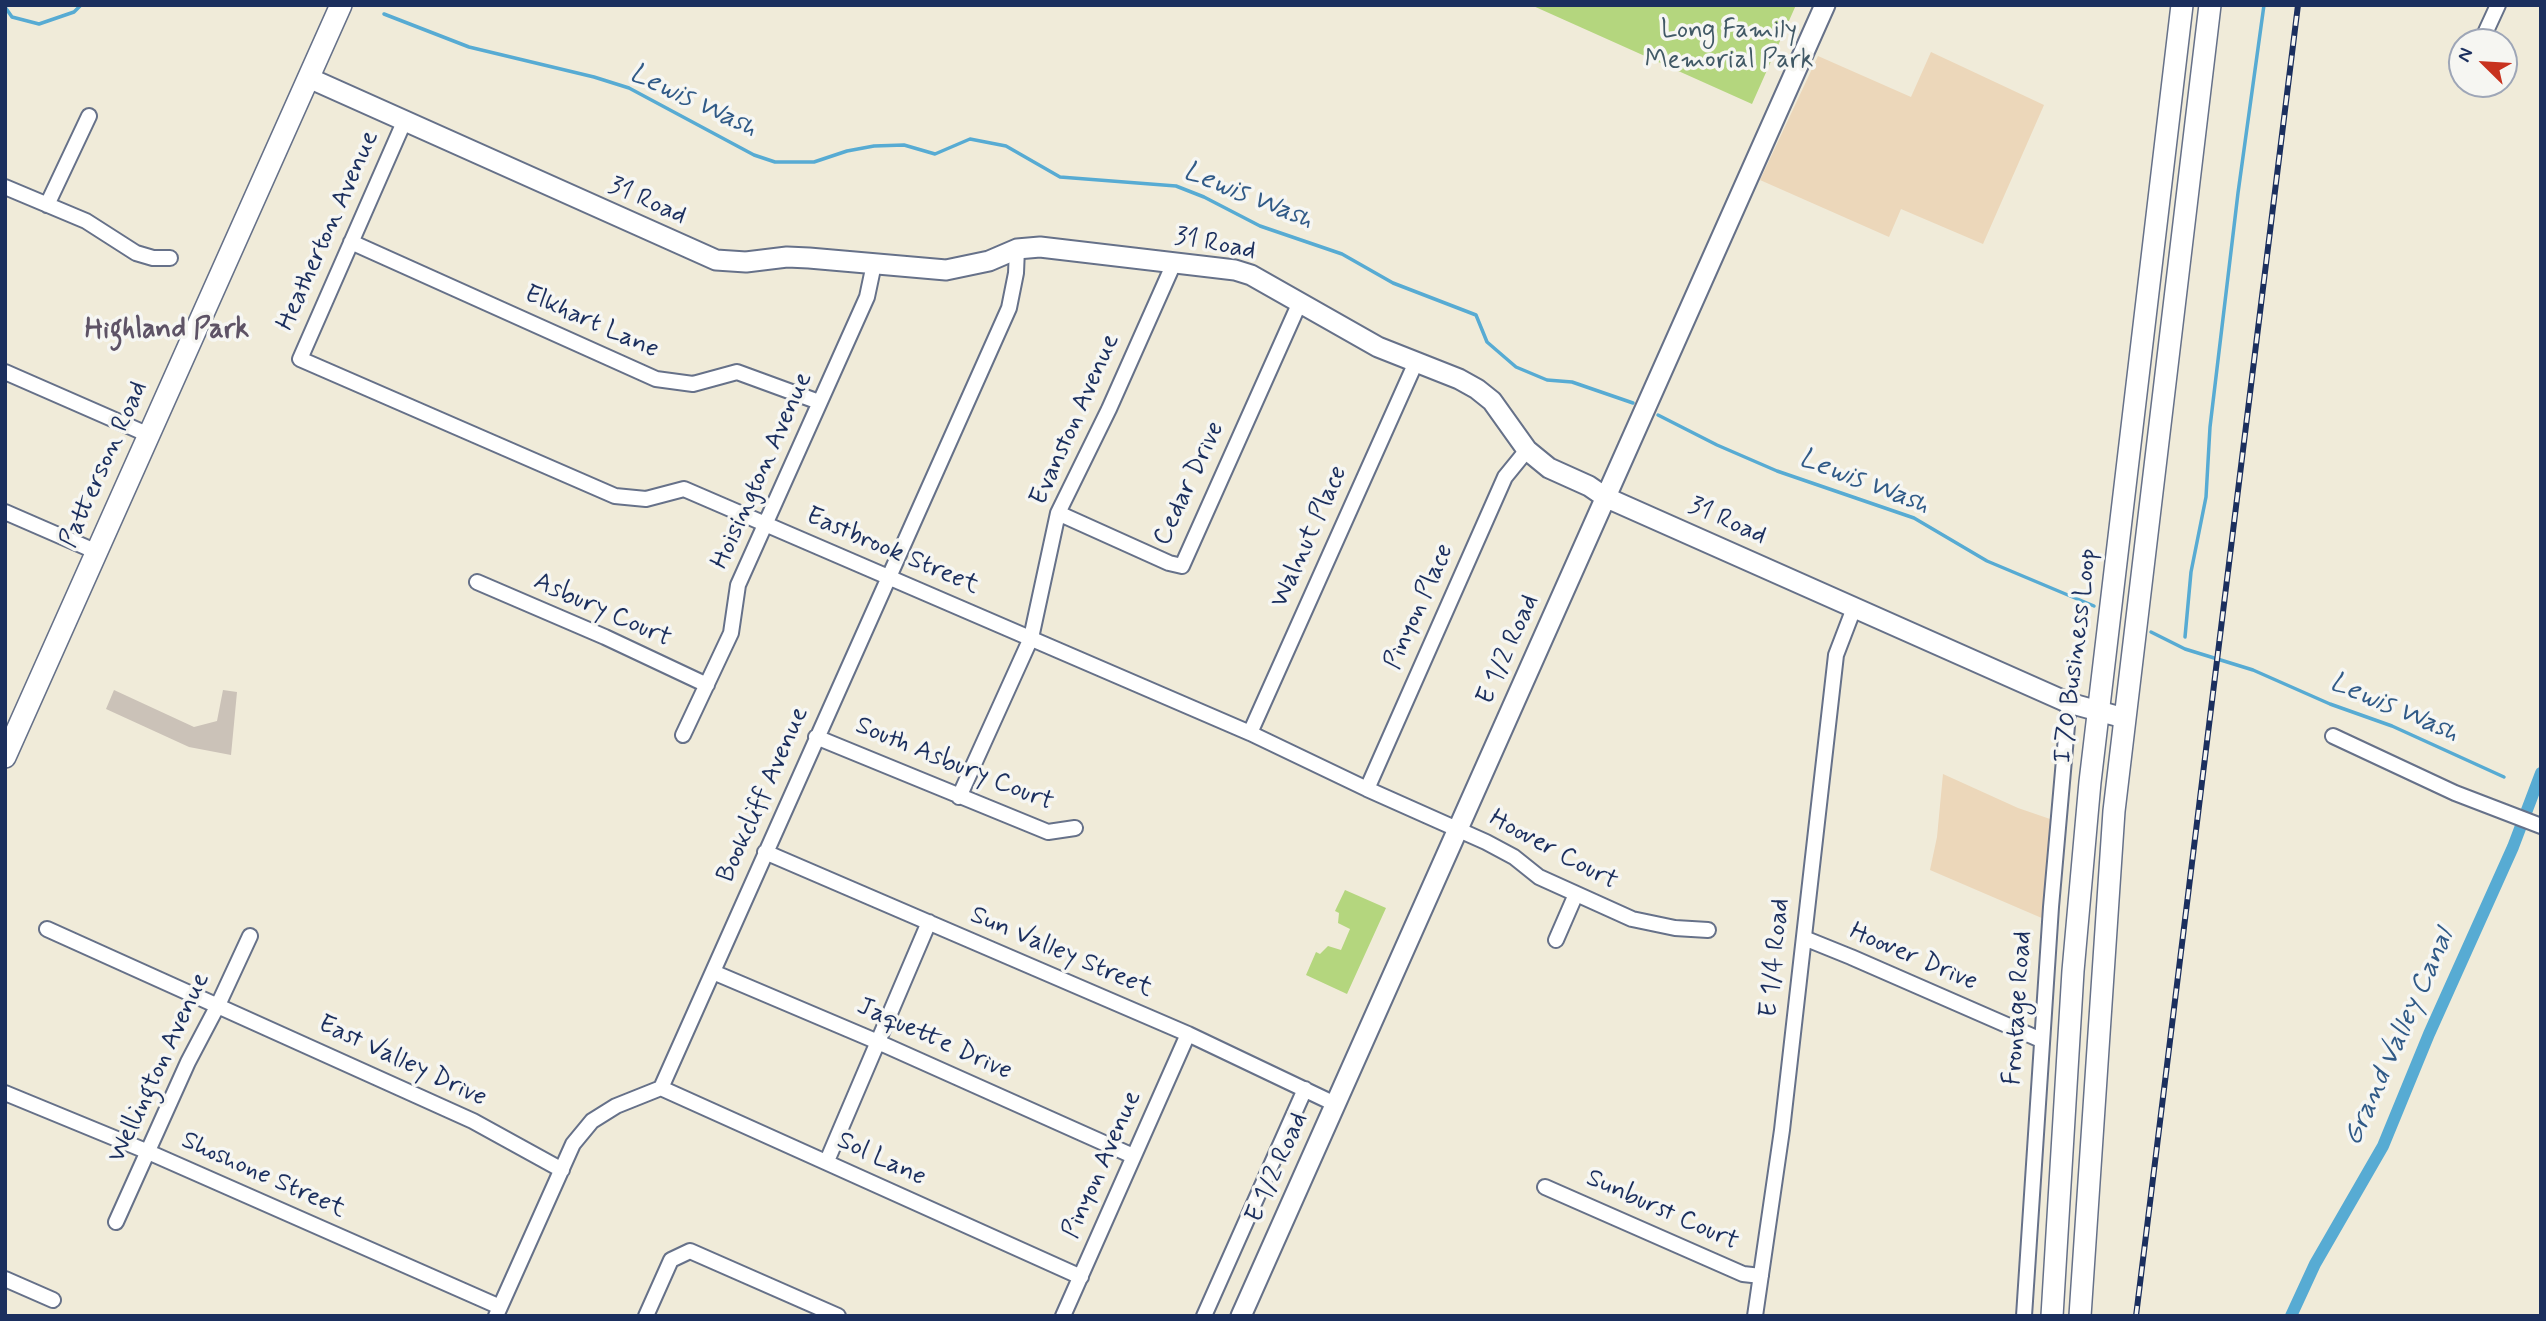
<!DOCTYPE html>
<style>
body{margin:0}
#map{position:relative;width:2546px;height:1321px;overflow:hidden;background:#f0ebd9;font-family:Mynerve,sans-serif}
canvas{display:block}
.frame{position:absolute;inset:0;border:7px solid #1b2f5e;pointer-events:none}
.north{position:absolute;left:2448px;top:28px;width:70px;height:70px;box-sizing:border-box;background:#f6f6f2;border:2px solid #9ea6b7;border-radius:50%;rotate:294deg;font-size:19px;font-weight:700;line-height:28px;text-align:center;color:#1b2f5e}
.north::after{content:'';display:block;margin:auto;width:24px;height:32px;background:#c8321e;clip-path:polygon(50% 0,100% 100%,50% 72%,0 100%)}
</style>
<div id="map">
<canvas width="2546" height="1321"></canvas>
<div class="frame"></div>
<div class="north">N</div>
</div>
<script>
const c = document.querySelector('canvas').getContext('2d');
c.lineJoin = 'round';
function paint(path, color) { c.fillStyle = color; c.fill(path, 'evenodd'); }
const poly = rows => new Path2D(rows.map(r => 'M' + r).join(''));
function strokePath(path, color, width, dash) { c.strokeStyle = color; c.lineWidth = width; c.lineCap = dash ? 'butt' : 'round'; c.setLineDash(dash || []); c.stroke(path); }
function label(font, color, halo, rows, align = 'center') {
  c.font = font + ' Mynerve,sans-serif'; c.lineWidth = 7; c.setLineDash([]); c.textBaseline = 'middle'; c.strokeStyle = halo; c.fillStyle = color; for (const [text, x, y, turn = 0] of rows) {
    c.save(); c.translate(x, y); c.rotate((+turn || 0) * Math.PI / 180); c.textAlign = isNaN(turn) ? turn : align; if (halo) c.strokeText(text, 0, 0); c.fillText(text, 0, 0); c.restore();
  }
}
paint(poly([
 [1931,52,2044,105,1983,244,1901,209,1889,237,1760,180,1818,56,1911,97],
 [1943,774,2018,808,2053,820,2044,919,1930,870,1937,837]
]), '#ecd7ba');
paint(poly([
 [114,690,194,727,217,721,223,690,237,692,231,755,189,747,106,709]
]), '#cbc2b8');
paint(poly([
 [1531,5,1796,5,1752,104],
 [1345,890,1386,908,1347,994,1306,975,1316,952,1320,954,1328,946,1341,950,1350,929,1338,923,1339,913,1335,911]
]), '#b4d67e');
strokePath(poly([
 [160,5,195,5],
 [5,7,12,17,39,24,74,12,81,5],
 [384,14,469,47,594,77,629,88,754,155,775,162,814,162,847,151,874,146,904,145,935,154,970,139,1006,146,1060,177,1176,186,1204,197,1260,226,1342,254,1393,283,1476,315,1487,342,1516,367,1547,380,1572,382,1633,403],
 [1658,415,1717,445,1777,471,1914,518,1987,561,2094,606],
 [2151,632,2185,649,2253,670,2330,704,2392,726,2504,777],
 [2185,637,2191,572,2206,497,2210,427,2238,193,2264,5]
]), '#57abd3', 3.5);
strokePath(poly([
 [2291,1316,2315,1264,2383,1146,2429,1034,2513,847,2541,773]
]), '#57abd3', 12);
const street = poly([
 [2481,42,2498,5],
 [404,122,300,359,615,496,646,499,684,489,1250,733,1367,789,1486,842,1514,857,1539,877,1632,919,1675,928,1708,930],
 [5,187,86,221,136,253,153,258,170,258],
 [47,205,89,116],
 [351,242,656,379,693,384,737,372,819,402],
 [5,372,149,435],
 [5,512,97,552],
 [1058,513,1169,563,1182,566,1300,302],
 [477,582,605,637,707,685],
 [1250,733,1416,362],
 [683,735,731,633,738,585,867,297,874,264],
 [2333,736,2455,793,2541,826],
 [816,737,1048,832,1075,828],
 [1367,789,1505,477,1527,450],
 [959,797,1031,638,1058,513,1109,409,1174,263],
 [765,852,1188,1034,1335,1104],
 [47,929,473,1121,562,1170],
 [1804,938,1851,957,2041,1040],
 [1556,940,1576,894],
 [713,972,878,1042,1133,1156],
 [661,1088,1081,1277],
 [5,1093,146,1151,500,1307],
 [827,1161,929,922],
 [1545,1187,1743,1274,1761,1276],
 [116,1222,188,1062,218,1005,250,936],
 [5,1279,53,1300],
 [496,1316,573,1144,592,1121,616,1106,661,1088,1009,308,1016,273,1017,249],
 [646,1316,671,1260,690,1251,838,1316],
 [1063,1316,1188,1034],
 [1204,1316,1305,1089],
 [1755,1316,1782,1130,1836,655,1854,608],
 [2024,1316,2051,907,2069,703]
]);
const secondary = poly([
 [309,78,716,260,746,262,787,257,809,258,946,270,989,261,1017,249,1040,247,1235,270,1251,275,1378,347,1459,379,1477,389,1492,401,1527,450,1549,468,1589,486,1605,497,2069,703,2124,718],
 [1241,1316,1825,5]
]);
const primary = poly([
 [5,757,341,5],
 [2052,1316,2073,971,2090,782,2182,5],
 [2080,1316,2114,811,2210,5]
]);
strokePath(street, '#667189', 18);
strokePath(secondary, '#667189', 23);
strokePath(primary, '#667189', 24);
strokePath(street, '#fff', 14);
strokePath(secondary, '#fff', 19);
strokePath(primary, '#fff', 21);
const rail = poly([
 [2136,1316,2298,5]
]);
strokePath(rail, '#1b2f5e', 6);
strokePath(rail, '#f6f6f2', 3.5, [10]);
label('26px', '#415966', '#f6f6f2', [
 ["Long Family",1729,32],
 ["Memorial Park",1729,62]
]);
label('26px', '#1b2f5e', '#f6f6f2', [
 ["31 Road",647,202,24],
 ["Heatherton Avenue",329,231,-66],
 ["31 Road",1215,245,11],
 ["Elkhart Lane",591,323,24],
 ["Evanston Avenue",1076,420,-66],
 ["Patterson Road",105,465,-66],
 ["Hoisington Avenue",763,471,-66],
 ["Cedar Drive",1190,484,-65],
 ["31 Road",1727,522,24],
 ["Walnut Place",1310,537,-66],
 ["Eastbrook Street",892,552,23],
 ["Pinyon Place",1420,607,-66],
 ["Asbury Court",602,611,24],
 ["E 1/2 Road",1509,650,-66],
 ["I 70 Business Loop",2077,656,-83],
 ["South Asbury Court",954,765,22],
 ["Bookcliff Avenue",764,795,-66],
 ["Hoover Court",1553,851,28],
 ["Sun Valley Street",1061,953,23],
 ["E 1/4 Road",1776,958,-84],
 ["Hoover Drive",1913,958,23],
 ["Frontage Road",2019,1008,-86],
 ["Jaquette Drive",934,1040,24],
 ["East Valley Drive",402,1062,25],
 ["Wellington Avenue",160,1068,-65],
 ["Sol Lane",881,1160,25],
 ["Pinyon Avenue",1103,1165,-66],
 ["E 1/2 Road",1278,1168,-66],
 ["Shoshone Street",263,1176,24],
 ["Sunburst Court",1662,1211,24]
]);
label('italic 28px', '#305a87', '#f6f6f2', [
 ["Lewis Wash",693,102,25],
 ["Lewis Wash",1248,197,22],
 ["Lewis Wash",1864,483,21],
 ["Lewis Wash",2394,709,23],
 ["Grand Valley Canal",2400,1038,-66]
]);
label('bold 28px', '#5e5366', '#f6f6f2', [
 ["Highland Park",167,331]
]);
</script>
